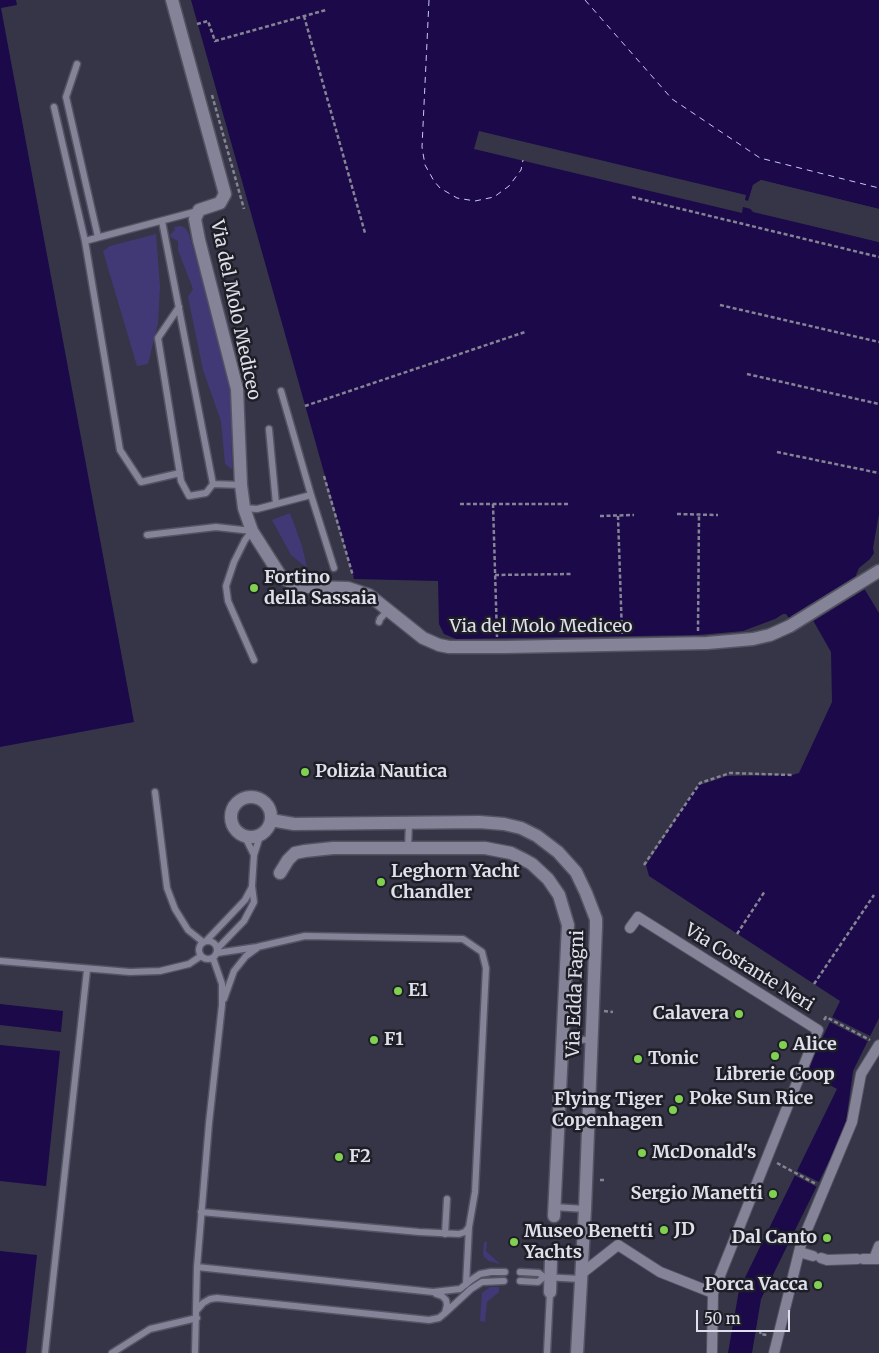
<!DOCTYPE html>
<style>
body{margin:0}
#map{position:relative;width:879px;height:1353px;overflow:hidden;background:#363547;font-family:Merriweather,serif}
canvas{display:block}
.scale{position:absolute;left:696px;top:1310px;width:94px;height:22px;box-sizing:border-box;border:2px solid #e0e0ec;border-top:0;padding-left:6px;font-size:15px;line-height:18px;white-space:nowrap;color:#e0e0ec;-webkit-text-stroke:4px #1e1e26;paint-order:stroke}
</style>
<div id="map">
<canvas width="879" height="1353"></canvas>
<div class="scale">50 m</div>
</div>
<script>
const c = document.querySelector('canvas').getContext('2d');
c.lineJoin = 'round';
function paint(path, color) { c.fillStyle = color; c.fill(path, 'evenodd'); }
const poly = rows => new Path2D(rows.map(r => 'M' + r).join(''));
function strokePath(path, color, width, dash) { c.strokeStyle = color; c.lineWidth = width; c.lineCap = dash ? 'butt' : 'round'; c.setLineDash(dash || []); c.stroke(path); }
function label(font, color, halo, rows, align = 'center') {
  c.font = font + ' Merriweather,serif'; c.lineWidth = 5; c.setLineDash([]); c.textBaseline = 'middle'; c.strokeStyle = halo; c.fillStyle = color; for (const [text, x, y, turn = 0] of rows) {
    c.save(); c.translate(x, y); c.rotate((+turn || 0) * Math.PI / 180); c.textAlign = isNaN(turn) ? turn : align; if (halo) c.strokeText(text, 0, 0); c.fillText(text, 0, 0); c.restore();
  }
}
paint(poly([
 [181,226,185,228,189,234,203,282,231,395,232,469,225,464,221,421,203,370,188,297,193,289,178,250,178,241,172,238,170,235,175,230,174,227],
 [156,234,160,286,158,323,148,364,137,366,103,251,110,246],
 [290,513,302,546,307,568,291,555,272,520],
 [484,1242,487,1242,486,1251,500,1264,489,1261,484,1257,483,1254],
 [490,1287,499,1287,499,1292,487,1302,485,1322,480,1321,482,1293]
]), '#403976');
paint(poly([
 [0,0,16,0,17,5,1,8,134,722,0,747],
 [191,0,879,0,879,209,761,180,753,185,748,206,753,212,879,242,879,514,873,548,874,553,870,559,859,568,856,575,879,613,879,1018,853,1071,845,1129,761,1299,752,1353,728,1353,739,1290,837,1089,808,1073,807,1070,840,1001,649,876,646,865,697,786,727,776,792,775,799,773,832,702,831,652,806,608,789,618,786,614,783,614,775,619,743,631,698,635,456,639,444,634,439,624,438,581,354,579],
 [0,1004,63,1011,61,1032,0,1025],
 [0,1045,60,1051,46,1186,0,1181],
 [0,1251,37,1255,26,1353,0,1353]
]), '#1b094a');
paint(poly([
 [479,131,746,195,745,200,748,201,753,185,761,180,879,209,879,211,762,183,755,187,750,205,754,209,879,239,879,242,753,211,751,209,743,207,742,213,474,149],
 [858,575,867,588,812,622,805,611,793,619,791,616],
 [830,1016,872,1037,869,1042,828,1021],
 [795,1170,821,1183,819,1188,792,1174]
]), '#363547');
strokePath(poly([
 [429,0,422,147,425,165,434,181,440,188,457,198,475,201,494,197,509,186,521,170,523,160],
 [585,0,672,99,760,158,879,188]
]), '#cac9f1', 1, [6, 5]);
const service = poly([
 [77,64,66,97,98,237],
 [54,107,85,241,120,450,141,482,180,473],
 [162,221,213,484,241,485],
 [85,241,198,211],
 [179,307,158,338,181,481,189,496,206,493,213,484],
 [281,391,311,495],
 [269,429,276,504],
 [244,508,257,509,311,495,334,568],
 [147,535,216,527,252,531,245,540,234,562,226,586,228,601,254,660],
 [379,622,380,619,388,610],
 [155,792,167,888,175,909,188,930,203,942],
 [245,837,254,855],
 [408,848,409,823],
 '199 950a9 9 0 1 1 18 0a9 9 0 1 1-18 0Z',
 [206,941,245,900,252,887],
 [217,949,244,921,254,902,252,886,254,855,260,836],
 [0,961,130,972,160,971,189,964,201,956],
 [224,999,234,971,246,956,257,948],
 [562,1039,591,1040],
 [554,1207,585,1209],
 [201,1212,419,1232,459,1234,465,1232,469,1227,475,1192,486,968,482,952,463,939,305,936,257,947,217,953],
 [445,1234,447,1199],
 [197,1267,433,1292,460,1289,471,1280,480,1274,491,1272,505,1272],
 [520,1272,539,1273,544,1277,581,1279],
 [520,1281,538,1282,544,1277],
 [466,1284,469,1227],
 [197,1310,203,1303,210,1299,217,1298,429,1320,439,1318,445,1313,447,1305,446,1300,442,1296,436,1294],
 [445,1313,471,1289,482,1282,504,1281],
 [45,1353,87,970],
 [112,1353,150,1329,197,1318],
 [195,1353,197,1267,209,1123,222,1005,222,984,213,958],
 [547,1353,550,1292]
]);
const pedestrian = poly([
 [630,928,638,917,818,1030,713,1293],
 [799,1252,813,1256],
 [821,1258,827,1260,857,1259],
 [863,1259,879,1259],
 [874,1259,879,1246],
 [581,1274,618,1245,660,1272,713,1293,712,1353],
 [774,1353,801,1244,852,1122,861,1074,879,1045]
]);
const minor = poly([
 [172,0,225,194,220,203,199,210,195,219,199,240,237,389,241,485,244,508,252,531,280,575,293,584,309,587,348,588,369,595,423,638,439,645,449,647,505,647,707,643,753,639,770,635,790,626,879,571],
 '231 817a20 20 0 1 1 40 0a20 20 0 1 1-40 0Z',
 [271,820,294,824,479,822,504,824,521,828,537,836,558,852,576,872,586,893,596,919,596,927,585,1209,577,1353],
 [280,873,288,860,295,853,305,851,333,848,485,848,511,853,523,859,532,864,548,879,559,895,568,925,554,1216],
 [550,1292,551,1260]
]);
strokePath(service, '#545362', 9);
strokePath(pedestrian, '#545362', 12);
strokePath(minor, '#545362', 15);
strokePath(poly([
 [304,16,365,233],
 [197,24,208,21,215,41,326,10],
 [212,95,244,209],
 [632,197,879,257],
 [720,305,879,342],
 [747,374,879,404],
 [305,406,525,332],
 [777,452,879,473],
 [324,476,353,576],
 [460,504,569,504],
 [493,504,497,637],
 [677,514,718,515],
 [600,516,634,515],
 [618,516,622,634],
 [495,575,572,574],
 [698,631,699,515],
 [644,865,700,783,730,773,792,775],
 [737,934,765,891],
 [814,984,874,895],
 [604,1011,613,1012],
 [824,1020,826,1017,870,1040],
 [777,1163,816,1184],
 [600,1180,605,1180],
 [761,1330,760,1334,767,1335]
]), '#858494', 2.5, [4, 2.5]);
strokePath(service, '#848398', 6);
strokePath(pedestrian, '#848398', 10);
strokePath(minor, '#848398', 12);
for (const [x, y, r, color] of [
 [254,588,5,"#80d051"],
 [305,772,5,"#80d051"],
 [381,882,5,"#80d051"],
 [398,991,5,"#80d051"],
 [739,1014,5,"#80d051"],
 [374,1040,5,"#80d051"],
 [783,1045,5,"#80d051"],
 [775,1056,5,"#80d051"],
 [638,1059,5,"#80d051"],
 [679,1099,5,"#80d051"],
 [673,1110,5,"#80d051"],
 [642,1153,5,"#80d051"],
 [339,1157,5,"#80d051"],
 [773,1194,5,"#80d051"],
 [664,1230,5,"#80d051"],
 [827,1238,5,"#80d051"],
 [514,1242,5,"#80d051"],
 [818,1285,5,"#80d051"]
]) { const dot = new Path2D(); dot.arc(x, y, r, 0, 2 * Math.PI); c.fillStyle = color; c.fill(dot); strokePath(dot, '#1e1e26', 2); }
label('18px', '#e0e0ec', '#1e1e26', [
 ["Via del Molo Mediceo",235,310,78],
 ["Via del Molo Mediceo",541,627],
 ["Via Costante Neri",749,968,32],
 ["Via Edda Fagni",576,994,-88]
]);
label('bold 18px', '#e0e0ec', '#1e1e26', [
 ["Fortino",264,578],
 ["della Sassaia",264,599],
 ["Polizia Nautica",315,772],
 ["Leghorn Yacht",391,872],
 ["Chandler",391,893],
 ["E1",408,991],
 ["Calavera",729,1014,"right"],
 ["F1",384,1040],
 ["Alice",793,1045],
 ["Tonic",648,1059],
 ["Librerie Coop",775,1075,"center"],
 ["Poke Sun Rice",689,1099],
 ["Flying Tiger",663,1100,"right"],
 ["Copenhagen",663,1121,"right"],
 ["McDonald's",652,1153],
 ["F2",349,1157],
 ["Sergio Manetti",763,1194,"right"],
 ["JD",674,1230],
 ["Museo Benetti",524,1232],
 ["Yachts",524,1253],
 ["Dal Canto",817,1238,"right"],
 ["Porca Vacca",808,1285,"right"]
], 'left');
</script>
